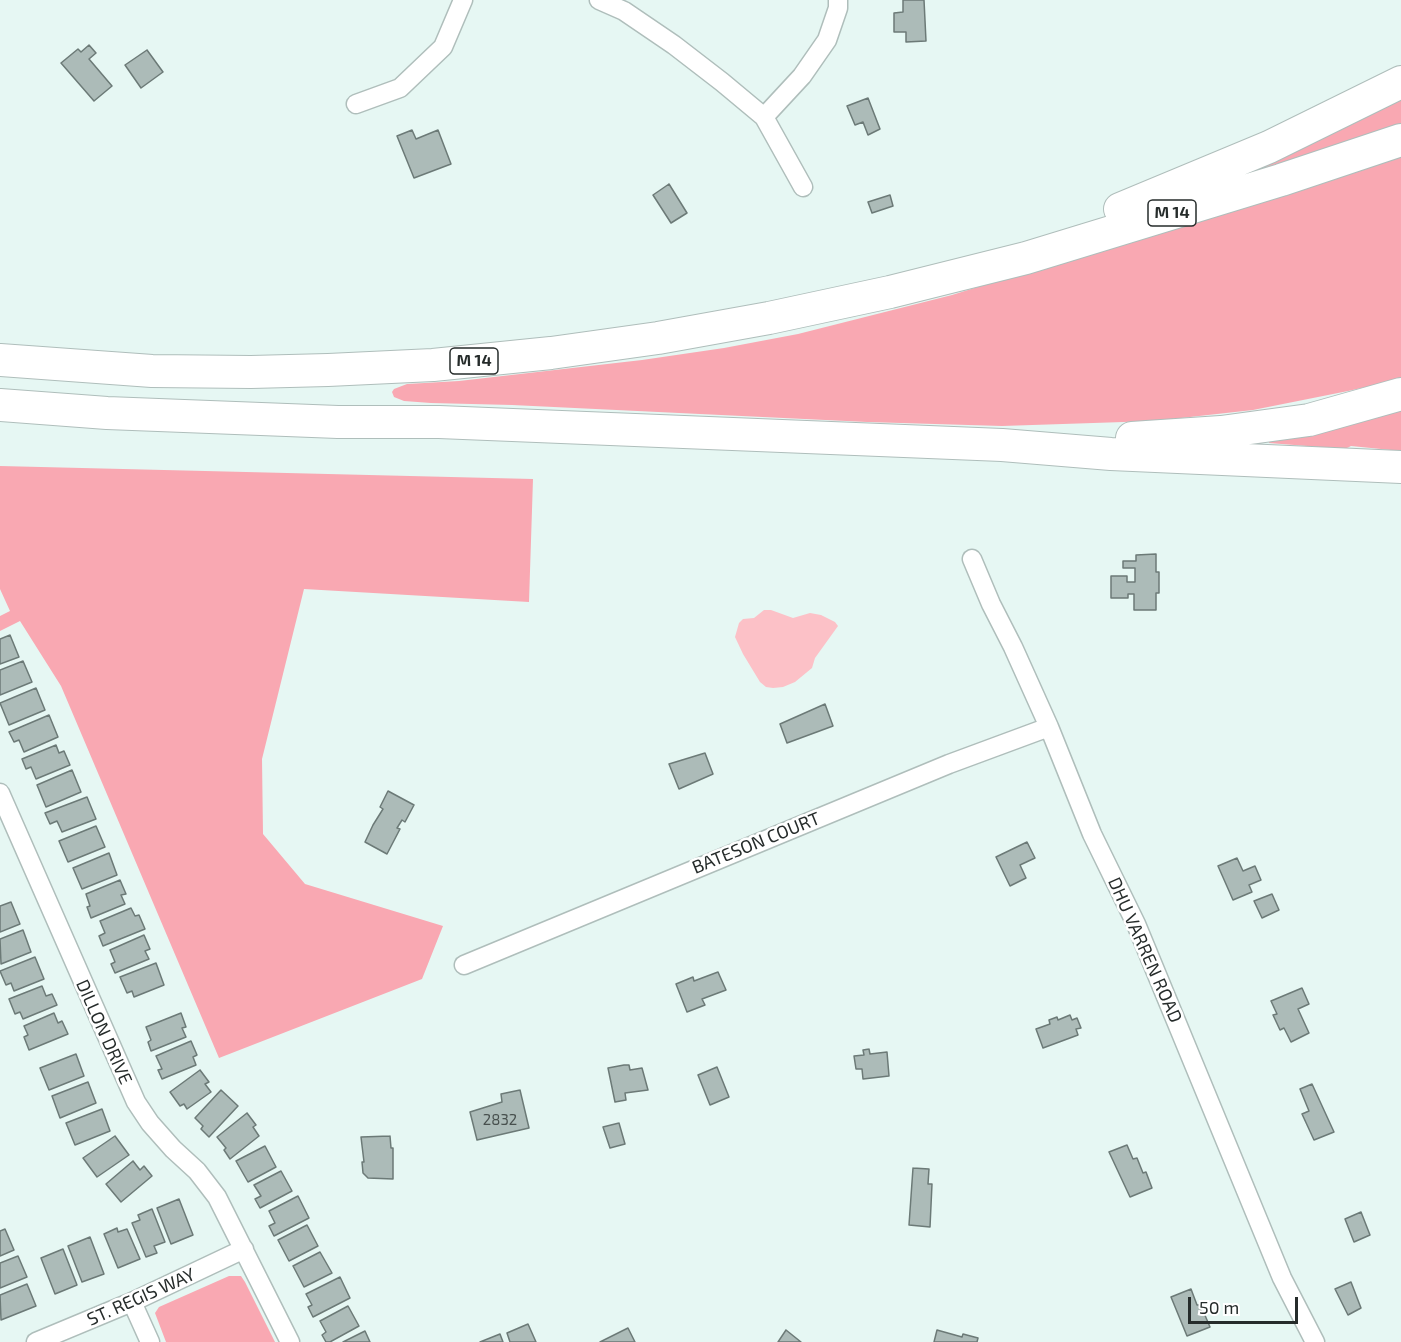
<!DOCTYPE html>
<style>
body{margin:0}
#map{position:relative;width:1401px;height:1342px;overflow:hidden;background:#e6f7f3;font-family:"Exo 2",sans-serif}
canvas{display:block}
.scale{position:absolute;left:1188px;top:1297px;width:110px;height:27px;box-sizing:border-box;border:3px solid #262c2b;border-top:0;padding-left:8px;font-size:18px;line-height:21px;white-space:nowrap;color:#262c2b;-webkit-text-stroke:4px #fff;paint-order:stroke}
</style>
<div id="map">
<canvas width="1401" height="1342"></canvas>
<div class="scale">50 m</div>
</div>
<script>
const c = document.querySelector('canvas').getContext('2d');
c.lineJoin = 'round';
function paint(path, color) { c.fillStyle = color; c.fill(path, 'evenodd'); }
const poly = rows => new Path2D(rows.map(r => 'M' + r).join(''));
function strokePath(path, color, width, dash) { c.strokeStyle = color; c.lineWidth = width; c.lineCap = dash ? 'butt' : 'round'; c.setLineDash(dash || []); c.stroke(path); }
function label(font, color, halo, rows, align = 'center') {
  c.font = font + ' "Exo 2",sans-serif'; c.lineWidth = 5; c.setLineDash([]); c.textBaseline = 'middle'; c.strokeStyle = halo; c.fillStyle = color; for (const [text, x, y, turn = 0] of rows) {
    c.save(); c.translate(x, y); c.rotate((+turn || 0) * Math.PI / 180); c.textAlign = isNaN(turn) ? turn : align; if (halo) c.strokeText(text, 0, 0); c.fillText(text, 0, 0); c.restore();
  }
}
paint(poly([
 [1401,96,1401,124,1255,171,1252,167],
 [1401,155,1401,379,1348,391,1253,410,1154,421,1002,426,867,422,512,405,431,403,404,401,394,397,392,392,394,389,407,384,459,381,642,360,724,348,798,334,952,295],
 [1401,411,1401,451,1351,446,1345,449,1269,443,1269,441],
 [0,466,533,479,529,602,304,589,262,759,263,834,305,884,443,926,422,979,219,1058,61,686,20,621,0,631,0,616,10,611,0,589],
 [229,1276,241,1276,245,1282,275,1342,166,1342,155,1313,159,1307]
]), '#f9a8b2');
paint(poly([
 [764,610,771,610,793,618,810,613,821,615,835,622,838,626,815,658,812,668,795,682,783,687,773,688,766,687,760,682,743,654,735,637,739,623,743,619,754,618]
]), '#fcc1c7');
const building = poly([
 [903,0,924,0,926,41,906,42,906,32,894,32,894,13,903,12,903,0],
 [89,45,96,53,89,59,112,86,94,101,61,63,78,49,81,52,89,45],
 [147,50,163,72,141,88,125,65,147,50],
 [868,98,880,129,868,135,863,122,855,125,847,106,868,98],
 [412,130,416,139,438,130,451,164,414,178,397,136,412,130],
 [669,184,687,213,671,223,653,195,669,184],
 [890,195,893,206,872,213,868,202,890,195],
 [1156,554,1156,572,1159,572,1159,593,1156,593,1156,610,1134,610,1134,594,1128,594,1128,598,1111,598,1111,576,1127,576,1127,582,1135,582,1135,568,1123,568,1123,561,1136,561,1136,555,1156,554],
 [10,635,19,657,0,664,0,639,10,635],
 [23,661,32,682,0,695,0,670,23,661],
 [36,688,45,710,9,725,0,703,36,688],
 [825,704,833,726,787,743,780,724,825,704],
 [49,715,58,737,24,752,19,740,14,742,9,732,49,715],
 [56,745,59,753,64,751,70,765,36,779,31,767,26,769,22,759,56,745],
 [705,753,713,774,679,789,669,764,705,753],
 [72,770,81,792,46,807,37,785,72,770],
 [388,791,414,805,405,822,402,820,397,828,400,829,387,854,365,842,373,825,383,809,380,807,388,791],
 [87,797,96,819,62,832,57,821,50,824,45,813,87,797],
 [96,826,105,847,68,862,59,841,96,826],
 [1027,842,1035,858,1020,865,1026,878,1010,886,996,857,1027,842],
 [109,853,117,875,82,889,73,868,109,853],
 [1237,858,1243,871,1255,866,1261,880,1249,885,1252,892,1233,900,1218,866,1237,858],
 [120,880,126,894,121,895,125,904,91,918,87,907,90,906,86,894,120,880],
 [1272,894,1279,910,1262,918,1254,901,1272,894],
 [11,902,20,924,0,932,0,906,11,902],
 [131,908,135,916,139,915,145,929,103,946,99,936,105,933,100,921,131,908],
 [23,930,31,952,1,964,0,939,23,930],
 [144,935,150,949,145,951,149,959,115,973,111,964,115,962,110,950,144,935],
 [35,957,44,979,14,991,11,983,6,985,0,971,35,957],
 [156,963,164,985,134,997,132,991,127,993,120,977,156,963],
 [718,972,726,990,702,999,705,1005,687,1012,676,984,693,977,694,981,718,972],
 [42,986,46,996,52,994,57,1005,23,1019,20,1012,15,1014,9,999,42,986],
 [1302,988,1309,1004,1298,1009,1309,1033,1291,1042,1284,1028,1280,1030,1273,1015,1277,1014,1271,1001,1302,988],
 [54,1013,58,1023,62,1021,68,1034,29,1050,24,1037,28,1035,24,1026,54,1013],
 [181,1013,186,1027,182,1028,186,1037,151,1051,148,1042,151,1040,146,1027,181,1013],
 [1070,1015,1072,1020,1077,1018,1081,1028,1076,1029,1078,1035,1043,1048,1036,1029,1050,1024,1049,1020,1057,1017,1058,1020,1070,1015],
 [191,1041,197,1055,193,1057,196,1065,162,1079,158,1070,162,1069,156,1056,191,1041],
 [869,1049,870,1054,887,1052,889,1076,863,1079,862,1069,856,1069,854,1056,864,1055,863,1050,869,1049],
 [76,1054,84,1076,49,1090,40,1068,76,1054],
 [624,1065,629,1065,630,1070,642,1068,648,1090,625,1093,626,1100,615,1102,608,1068,624,1065],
 [717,1067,729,1097,710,1105,698,1075,717,1067],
 [200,1070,209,1082,205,1084,211,1092,187,1109,184,1104,180,1106,170,1092,200,1070],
 [88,1082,96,1103,60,1118,52,1096,88,1082],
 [1312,1084,1334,1132,1314,1140,1302,1114,1309,1111,1300,1089,1312,1084],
 [221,1090,238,1106,209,1137,201,1129,203,1126,195,1118,221,1090],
 [520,1090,529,1128,477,1140,470,1112,502,1102,501,1094,520,1090],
 [102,1109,110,1131,75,1145,66,1123,102,1109],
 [247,1113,256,1125,253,1127,259,1136,230,1159,224,1150,226,1148,217,1137,247,1113],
 [619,1123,625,1144,610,1148,603,1127,619,1123],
 [115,1136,129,1155,97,1177,83,1158,115,1136],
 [390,1136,391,1148,393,1148,393,1179,368,1178,363,1173,362,1162,364,1162,361,1137,390,1136],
 [1127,1145,1133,1159,1137,1158,1143,1173,1146,1172,1152,1188,1130,1197,1109,1152,1127,1145],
 [265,1146,276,1167,248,1182,236,1161,265,1146],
 [133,1161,140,1170,144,1166,152,1176,121,1202,106,1184,133,1161],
 [913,1168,929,1169,928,1184,932,1184,930,1227,909,1225,913,1168],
 [281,1171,292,1191,260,1208,255,1199,261,1196,254,1185,281,1171],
 [298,1196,309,1218,274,1236,269,1226,275,1223,269,1211,298,1196],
 [179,1199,193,1235,171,1244,157,1208,179,1199],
 [152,1209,165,1242,154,1246,157,1253,146,1257,132,1223,140,1220,138,1215,152,1209],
 [1361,1212,1370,1235,1354,1242,1345,1219,1361,1212],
 [307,1225,318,1246,289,1261,278,1240,307,1225],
 [117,1228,118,1232,127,1229,140,1259,118,1268,104,1234,117,1228],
 [5,1229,14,1250,0,1256,0,1231,5,1229],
 [90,1237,104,1274,82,1282,68,1246,90,1237],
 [63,1249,77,1285,55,1294,41,1258,63,1249],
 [320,1252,332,1273,304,1287,293,1266,320,1252],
 [18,1256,27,1277,0,1288,0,1263,18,1256],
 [340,1277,350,1298,313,1317,308,1307,312,1305,306,1294,340,1277],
 [1351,1282,1361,1308,1348,1315,1335,1289,1351,1282],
 [27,1284,36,1306,1,1320,0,1295,27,1284],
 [1191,1289,1197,1305,1199,1305,1202,1314,1204,1313,1210,1327,1187,1336,1171,1297,1191,1289],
 [348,1306,359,1326,330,1342,326,1342,322,1335,326,1332,320,1321,348,1306],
 [528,1324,536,1342,510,1342,507,1333,528,1324],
 [628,1328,635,1342,600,1342,628,1328],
 [786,1330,801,1342,778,1342,786,1330],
 [937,1330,962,1337,963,1334,978,1338,977,1342,934,1342,937,1330],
 [365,1331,370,1342,343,1342,365,1331],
 [500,1334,503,1342,480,1342,500,1334]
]);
paint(building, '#acbbb8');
strokePath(building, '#6c7a77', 1.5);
const street = poly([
 [599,0,624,11,674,45,722,82,764,117,803,187],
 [356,104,400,88,443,47,463,0],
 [764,117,802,76,827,40,838,8,838,0],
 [972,559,991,604,1013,647,1049,727,1092,834,1136,924,1282,1278,1315,1342],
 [0,793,136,1102,150,1123,173,1149,197,1171,217,1197,290,1342],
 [464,965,949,764,1049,727],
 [132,1302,150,1342],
 [36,1342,132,1302,244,1249]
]);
const highway = poly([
 [1120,209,1269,147,1401,82],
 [0,360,152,371,251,372,328,370,433,365,551,353,658,338,769,318,890,292,1026,258,1281,180,1401,140],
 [0,405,107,413,338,422,439,422,1002,445,1111,454,1401,467],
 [1132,438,1221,432,1309,420,1401,394]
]);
strokePath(street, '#afbebb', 21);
strokePath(highway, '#afbebb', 34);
strokePath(street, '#fff', 18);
strokePath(highway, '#fff', 32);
label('15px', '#48504e', null, [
 ["2832",500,1120]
]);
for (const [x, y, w] of [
 [1172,213,48],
 [474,361,48]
]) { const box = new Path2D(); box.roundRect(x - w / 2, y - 13, w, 26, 4.5); c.fillStyle = '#fff'; c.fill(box); strokePath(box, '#262c2b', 1.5); }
label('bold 16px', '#262c2b', null, [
 ["M 14",1172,213],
 ["M 14",474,361]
]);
label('18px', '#262c2b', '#fff', [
 ["BATESON COURT",756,843,-22],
 ["DHU VARREN ROAD",1145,950,66],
 ["DILLON DRIVE",104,1032,66],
 ["ST. REGIS WAY",141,1297,-24]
]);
</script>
